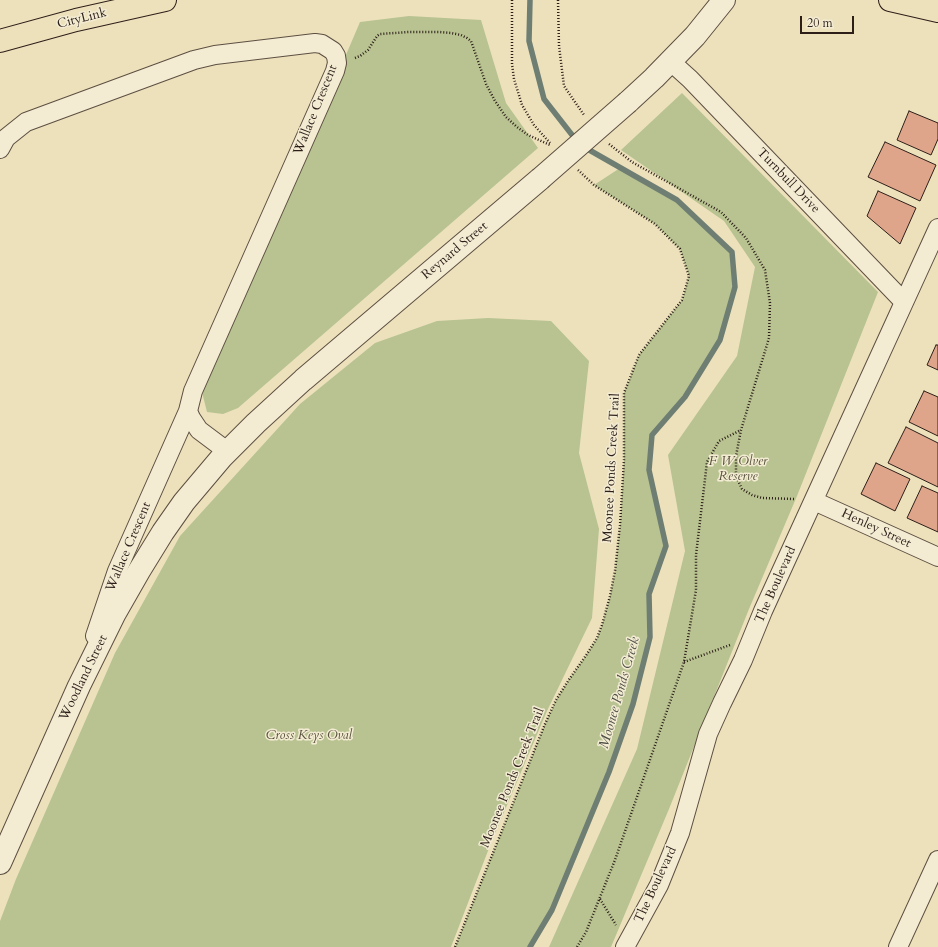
<!DOCTYPE html>
<style>
body{margin:0}
#map{position:relative;width:938px;height:947px;overflow:hidden;background:#ede1bc;font-family:Cardo,serif}
canvas{display:block}
.scale{position:absolute;left:800px;top:16px;width:54px;height:18px;box-sizing:border-box;border:2px solid #2d1e18;border-top:0;padding-left:5px;font-size:12px;line-height:14px;white-space:nowrap;color:#2d1e18;-webkit-text-stroke:3px #f3ecd3;paint-order:stroke}
</style>
<div id="map">
<canvas width="938" height="947"></canvas>
<div class="scale">20 m</div>
</div>
<script>
const c = document.querySelector('canvas').getContext('2d');
c.lineJoin = 'round';
function paint(path, color) { c.fillStyle = color; c.fill(path, 'evenodd'); }
const poly = rows => new Path2D(rows.map(r => 'M' + r).join(''));
function strokePath(path, color, width, dash) { c.strokeStyle = color; c.lineWidth = width; c.lineCap = dash ? 'butt' : 'round'; c.setLineDash(dash || []); c.stroke(path); }
function label(font, color, halo, rows, align = 'center') {
  c.font = font + ' Cardo,serif'; c.lineWidth = 3; c.setLineDash([]); c.textBaseline = 'middle'; c.strokeStyle = halo; c.fillStyle = color; for (const [text, x, y, turn = 0] of rows) {
    c.save(); c.translate(x, y); c.rotate((+turn || 0) * Math.PI / 180); c.textAlign = isNaN(turn) ? turn : align; if (halo) c.strokeText(text, 0, 0); c.fillText(text, 0, 0); c.restore();
  }
}
paint(poly([
 [409,16,481,20,506,103,538,148,238,408,223,414,207,412,202,392,360,22],
 [682,93,878,292,797,496,749,609,669,809,611,947,549,947,637,749,685,551,668,455,737,356,755,267,724,221,621,150],
 [620,168,677,200,732,252,735,287,720,340,685,397,652,435,649,470,666,546,649,594,650,637,633,704,609,772,552,910,530,947,455,947,545,724,556,700,568,681,587,654,597,638,602,625,610,596,615,571,620,525,624,460,624,393,639,355,682,300,689,276,680,249,655,224,594,185],
 [488,318,551,321,589,361,579,453,599,529,592,618,547,711,491,843,451,947,0,947,0,921,16,879,115,653,180,536,300,404,375,343,437,321]
]), '#b8c391');
strokePath(poly([
 [530,0,529,41,544,99,576,140],
 [530,947,552,910,609,772,633,704,650,637,649,594,666,546,649,470,652,435,685,397,720,340,735,287,732,252,677,200,584,147]
]), '#6e7e73', 5.5);
const building = poly([
 [909,111,938,123,938,139,931,155,897,140,909,111],
 [885,142,936,165,920,201,868,177,885,142],
 [878,191,916,208,900,244,867,216,878,191],
 [936,345,938,345,938,370,927,365,936,345],
 [924,391,938,397,938,436,909,422,924,391],
 [906,427,938,443,938,487,888,463,906,427],
 [876,463,910,479,895,511,861,494,876,463],
 [922,486,938,493,938,532,907,518,922,486]
]);
paint(building, '#dfa58b');
strokePath(building, '#2d1e18', 1);
const minor = poly([
 [670,61,690,79,904,302],
 [0,149,6,138,26,122,194,60,215,55,315,43,322,44,333,51,336,56,337,63,335,71,193,391,188,411,191,418,199,430,227,451],
 [814,501,938,557],
 [95,636,117,571,188,411],
 [625,947,659,885,680,833,708,734,722,703,743,660,763,611,938,228],
 [898,947,938,860]
]);
const tertiary = poly([
 [628,102,654,78,695,36,724,0],
 [0,863,79,686,115,613,139,571,163,532,184,502,222,457,256,423,303,380,540,179]
]);
const motorway = poly([
 [890,0,938,11],
 [0,41,76,20,165,0]
]);
strokePath(minor, '#5d4f41', 20);
strokePath(tertiary, '#5d4f41', 24);
strokePath(motorway, '#2d1e18', 24);
strokePath(poly([
 [512,0,512,64,514,79,522,105,534,125,550,143],
 [558,0,559,46,564,86,584,115],
 [355,58,360,56,368,50,377,36,380,34,409,32,439,32,451,33,461,35,467,38,471,41,486,84,495,101,506,117,517,127,528,135,550,145],
 [609,144,632,162,721,212,746,238,765,270,770,303,769,338,741,430,736,456,736,476,742,489,752,495,762,498,795,499],
 [684,662,730,645],
 [600,899,616,925],
 [455,947,545,724,556,700,568,681,587,654,597,638,602,625,610,596,615,571,620,525,624,460,624,393,639,355,682,300,689,276,680,249,655,224,594,185,578,170],
 [577,947,586,932,615,860,684,662,696,590,696,555,707,462,719,441,741,430]
]), '#2d1e18', 2.5, [1, 2]);
strokePath(minor, '#f3ecd3', 18);
strokePath(tertiary, '#f3ecd3', 22);
strokePath(motorway, '#ede1bc', 22);
const tertiaryBridge = poly([
 [540,179,628,102]
]);
strokePath(tertiaryBridge, '#5d4f41', 24, []);
strokePath(tertiaryBridge, '#f3ecd3', 22);
label('13px', '#2d1e18', '#f3ecd3', [
 ["CityLink",82,19,-14],
 ["Wallace Crescent",316,110,-68],
 ["Turnbull Drive",788,181,46],
 ["Reynard Street",455,251,-40],
 ["Moonee Ponds Creek Trail",612,468,-87],
 ["Henley Street",876,529,25],
 ["Wallace Crescent",129,547,-67],
 ["The Boulevard",776,585,-66],
 ["Woodland Street",84,678,-64],
 ["Moonee Ponds Creek Trail",513,778,-68],
 ["The Boulevard",656,885,-65]
]);
label('italic 13px', '#57503c', '#f3ecd3', [
 ["F W Olver",738,462],
 ["Reserve",738,477],
 ["Cross Keys Oval",309,736]
]);
label('italic 14px', '#4d4e45', '#f3ecd3', [
 ["Moonee Ponds Creek",620,693,-74]
]);
</script>
